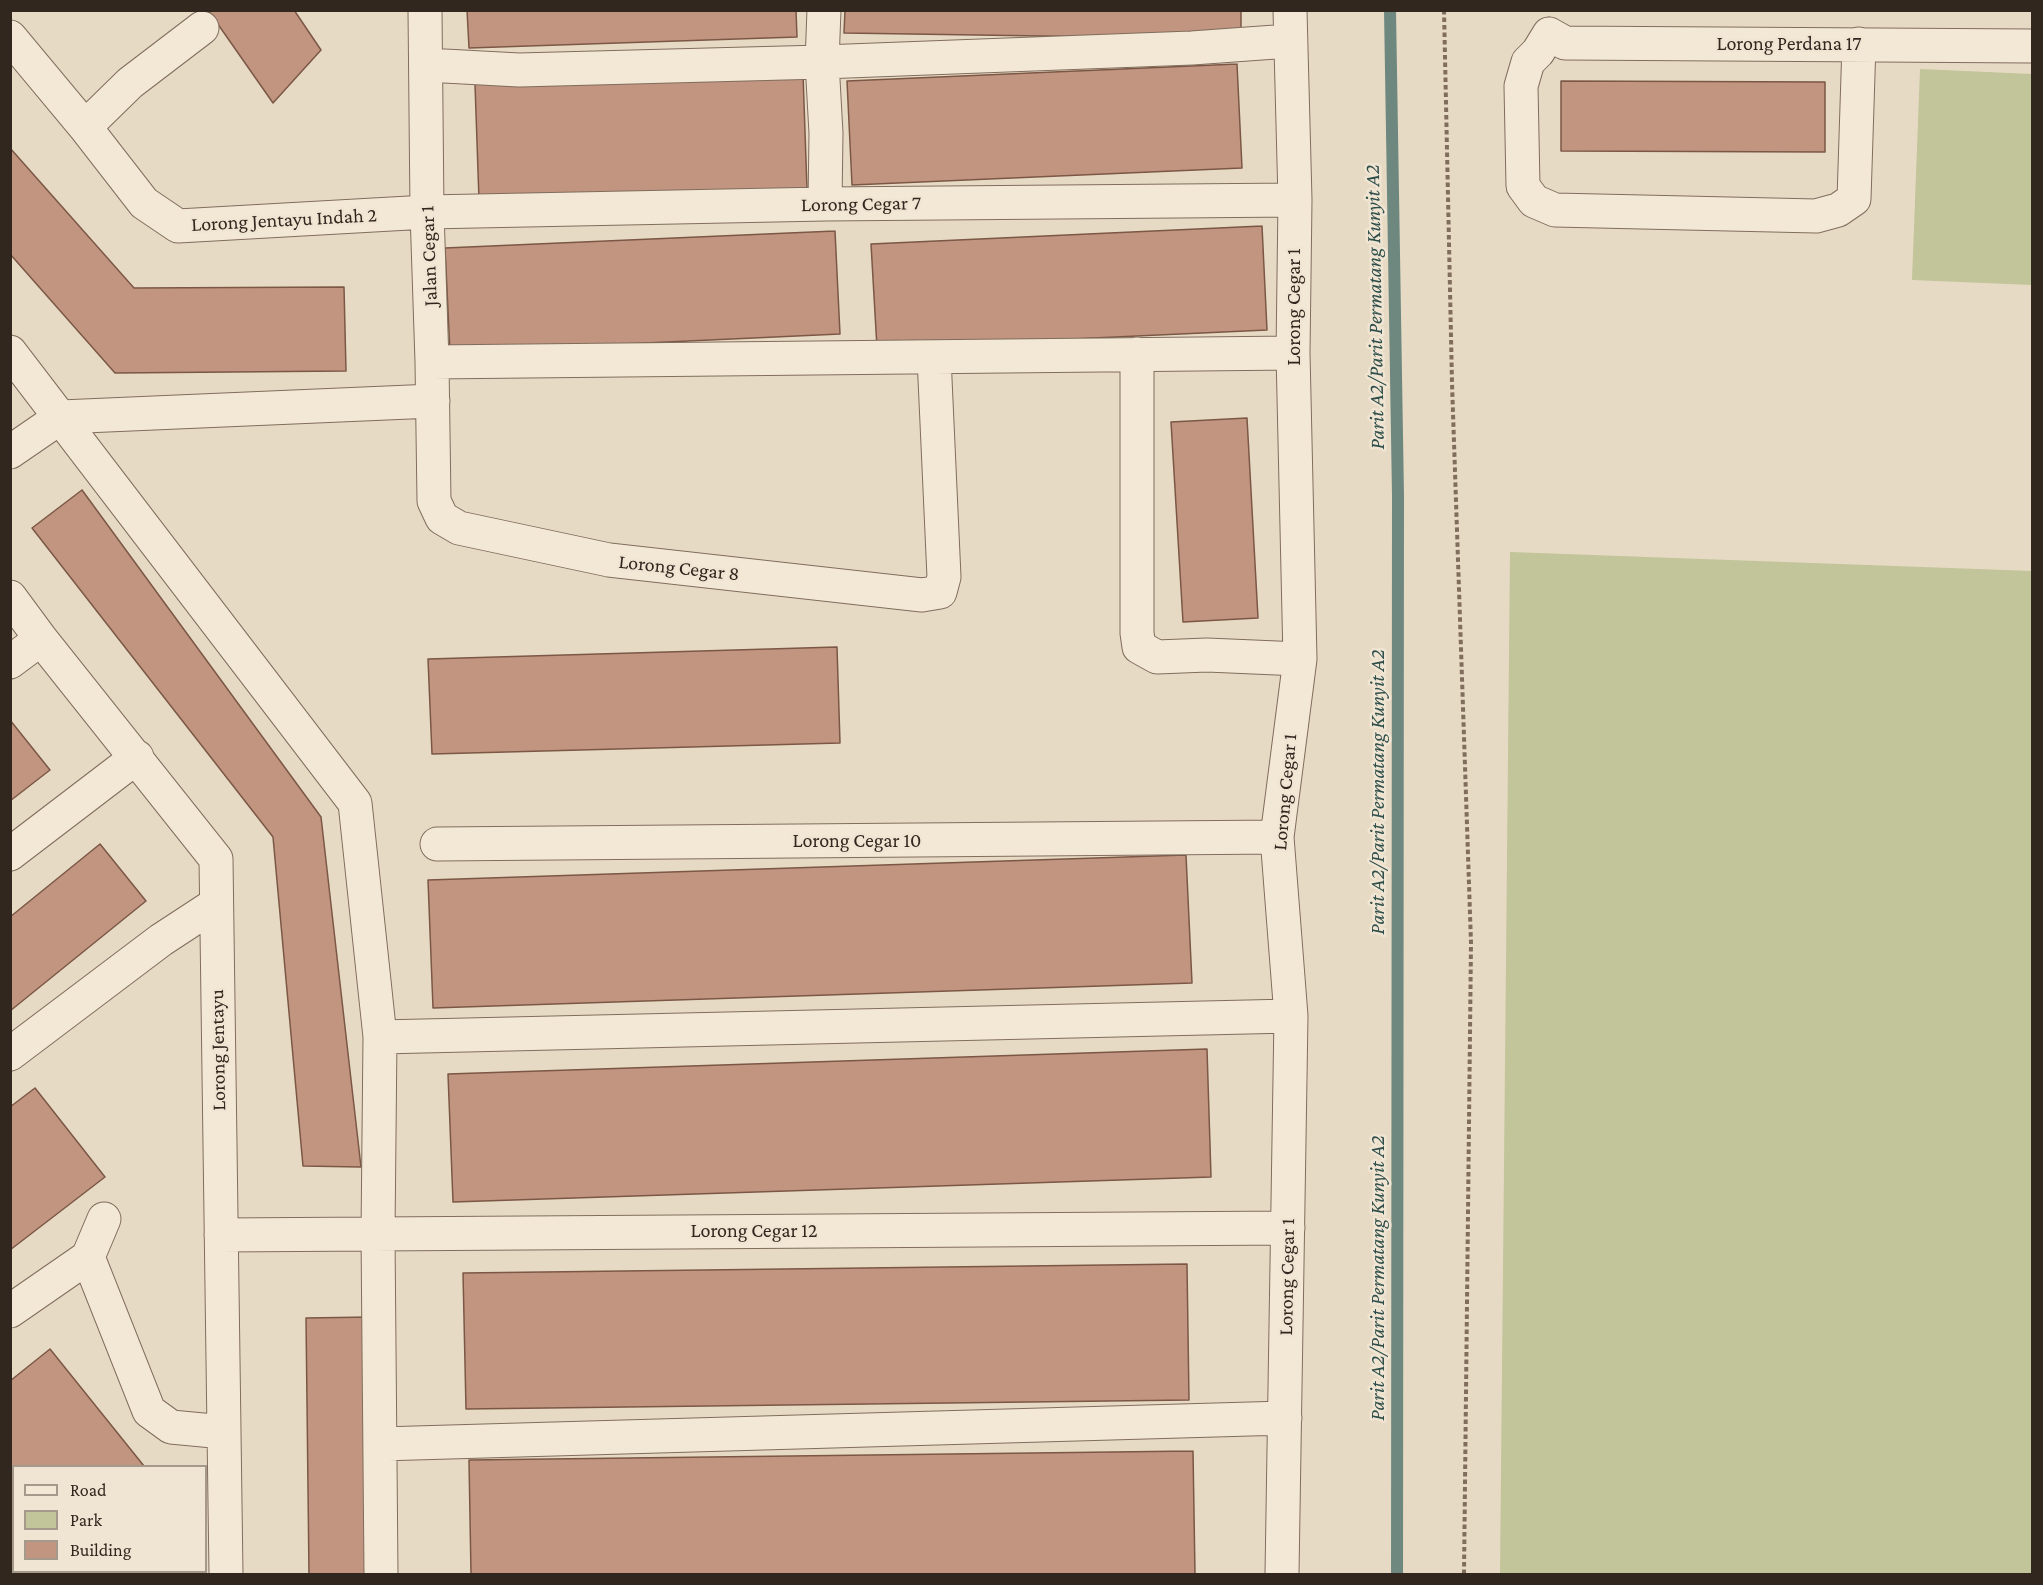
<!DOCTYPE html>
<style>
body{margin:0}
#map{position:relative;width:2043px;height:1585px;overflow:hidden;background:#e7dac4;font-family:"Crimson Pro",serif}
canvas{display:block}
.frame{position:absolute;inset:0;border:12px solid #32271f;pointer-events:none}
.legend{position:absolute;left:12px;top:1465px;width:195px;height:108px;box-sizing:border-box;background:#f0e5d2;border:2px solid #a4998a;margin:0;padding:8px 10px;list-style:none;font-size:18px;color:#32271f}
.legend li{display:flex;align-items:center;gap:12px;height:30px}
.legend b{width:30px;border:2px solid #a4998a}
</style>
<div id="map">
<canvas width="2043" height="1585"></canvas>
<div class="frame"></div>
<ul class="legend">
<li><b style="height:8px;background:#f3e8d6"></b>Road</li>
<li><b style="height:16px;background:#c2c49a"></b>Park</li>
<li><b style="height:16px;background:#c1957f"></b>Building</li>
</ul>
</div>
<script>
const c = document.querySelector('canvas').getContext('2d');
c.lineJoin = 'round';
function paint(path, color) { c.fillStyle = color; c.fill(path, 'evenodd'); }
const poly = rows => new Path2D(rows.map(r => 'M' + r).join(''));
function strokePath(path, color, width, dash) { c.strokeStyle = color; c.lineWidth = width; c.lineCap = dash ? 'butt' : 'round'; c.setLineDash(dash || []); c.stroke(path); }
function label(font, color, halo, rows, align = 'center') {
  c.font = font + ' "Crimson Pro",serif'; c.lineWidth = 5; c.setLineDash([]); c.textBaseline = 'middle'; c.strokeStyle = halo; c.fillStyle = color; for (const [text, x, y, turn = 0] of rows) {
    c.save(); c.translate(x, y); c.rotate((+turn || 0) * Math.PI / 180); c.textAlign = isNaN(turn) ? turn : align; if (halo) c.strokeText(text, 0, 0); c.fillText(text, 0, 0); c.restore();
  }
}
paint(poly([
 [1920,69,2032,74,2032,285,1912,280],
 [1510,552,2032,571,2032,1574,1500,1574]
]), '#c2c49a');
strokePath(poly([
 [1390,10,1398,496,1397,1574]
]), '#6e887f', 12);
const building = poly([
 [208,10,294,10,321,50,273,103,208,10],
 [467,10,796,10,797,37,469,48,467,10],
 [845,10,1241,10,1241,39,844,33,845,10],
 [1237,64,1242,168,852,185,847,81,1237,64],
 [803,74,807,189,479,200,475,84,803,74],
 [1561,81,1825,82,1825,152,1561,151,1561,81],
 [10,148,134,288,344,287,346,371,115,373,10,254,10,148],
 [1262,226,1267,330,877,348,871,244,1262,226],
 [835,231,840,334,450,352,445,248,835,231],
 [1247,418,1258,618,1183,622,1171,422,1247,418],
 [82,490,321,817,361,1167,303,1166,273,837,32,528,82,490],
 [837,647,840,743,432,754,428,659,837,647],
 [10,720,50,770,10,801,10,720],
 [100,844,146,901,10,1011,10,917,100,844],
 [1186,855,1192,983,433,1008,428,880,1186,855],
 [1207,1049,1211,1177,453,1202,448,1074,1207,1049],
 [35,1088,105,1177,10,1250,10,1107,35,1088],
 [1187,1264,1189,1400,466,1409,463,1273,1187,1264],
 [371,1317,375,1574,309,1574,306,1318,371,1317],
 [50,1349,144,1466,14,1466,14,1482,10,1478,10,1381,50,1349],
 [1193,1451,1195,1574,471,1574,469,1460,1193,1451],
 [85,1572,159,1572,161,1574,88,1574,85,1572]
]);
paint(building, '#c1957f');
strokePath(building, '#7b5746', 1.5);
const minor = poly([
 [425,10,427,212,432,362,434,501,442,518,459,528,609,560,922,595,940,592,944,577,934,357],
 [824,10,822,62,1192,48,1289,41],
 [1549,34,1538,52,1528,62,1521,86,1523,186,1534,201,1555,210,1816,216,1838,210,1854,199,1859,44],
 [1549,34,1565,43,2032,46],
 [10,37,85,127,144,203,178,226,427,212,825,204,1295,200],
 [426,65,519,70,822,62,826,133,825,204],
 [85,127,130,83,202,28],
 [10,352,355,803,380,1037,378,1234,381,1574],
 [1137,354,1137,633,1139,647,1157,657,1207,655,1300,659],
 [432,362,1293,353],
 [10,452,61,417,433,401],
 [10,597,41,639,216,859,226,1574],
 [10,662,41,639],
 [437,844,1277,837],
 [10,854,137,757],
 [380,1037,1291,1016],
 [10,1054,161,940,216,904],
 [104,1219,88,1257,149,1411,171,1427,224,1432],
 [221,1235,1288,1228],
 [10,1311,88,1257],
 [380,1444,1285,1418],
 [1282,1574,1291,1016,1277,837,1300,659,1293,353,1295,200,1290,10]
]);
strokePath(minor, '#806d5d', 35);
strokePath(poly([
 [1444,10,1452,383,1471,943,1464,1574]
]), '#806d5d', 4, [4.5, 3]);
strokePath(minor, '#f3e8d6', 33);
label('20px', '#32271f', '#f0e5d2', [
 ["Lorong Perdana 17",1789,44],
 ["Lorong Cegar 7",861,204,-1],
 ["Lorong Jentayu Indah 2",284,220,-3],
 ["Jalan Cegar 1",429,256,-92],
 ["Lorong Cegar 1",1294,307,-90],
 ["Lorong Cegar 8",679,568,6],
 ["Lorong Cegar 1",1285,792,-85],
 ["Lorong Cegar 10",857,841],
 ["Lorong Jentayu",218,1050,-91],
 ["Lorong Cegar 12",754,1231],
 ["Lorong Cegar 1",1287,1277,-89]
]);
label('italic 21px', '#304f4b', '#f0e5d2', [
 ["Parit A2/Parit Permatang Kunyit A2",1375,307,-91],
 ["Parit A2/Parit Permatang Kunyit A2",1378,792,-90],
 ["Parit A2/Parit Permatang Kunyit A2",1378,1278,-90]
]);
</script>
